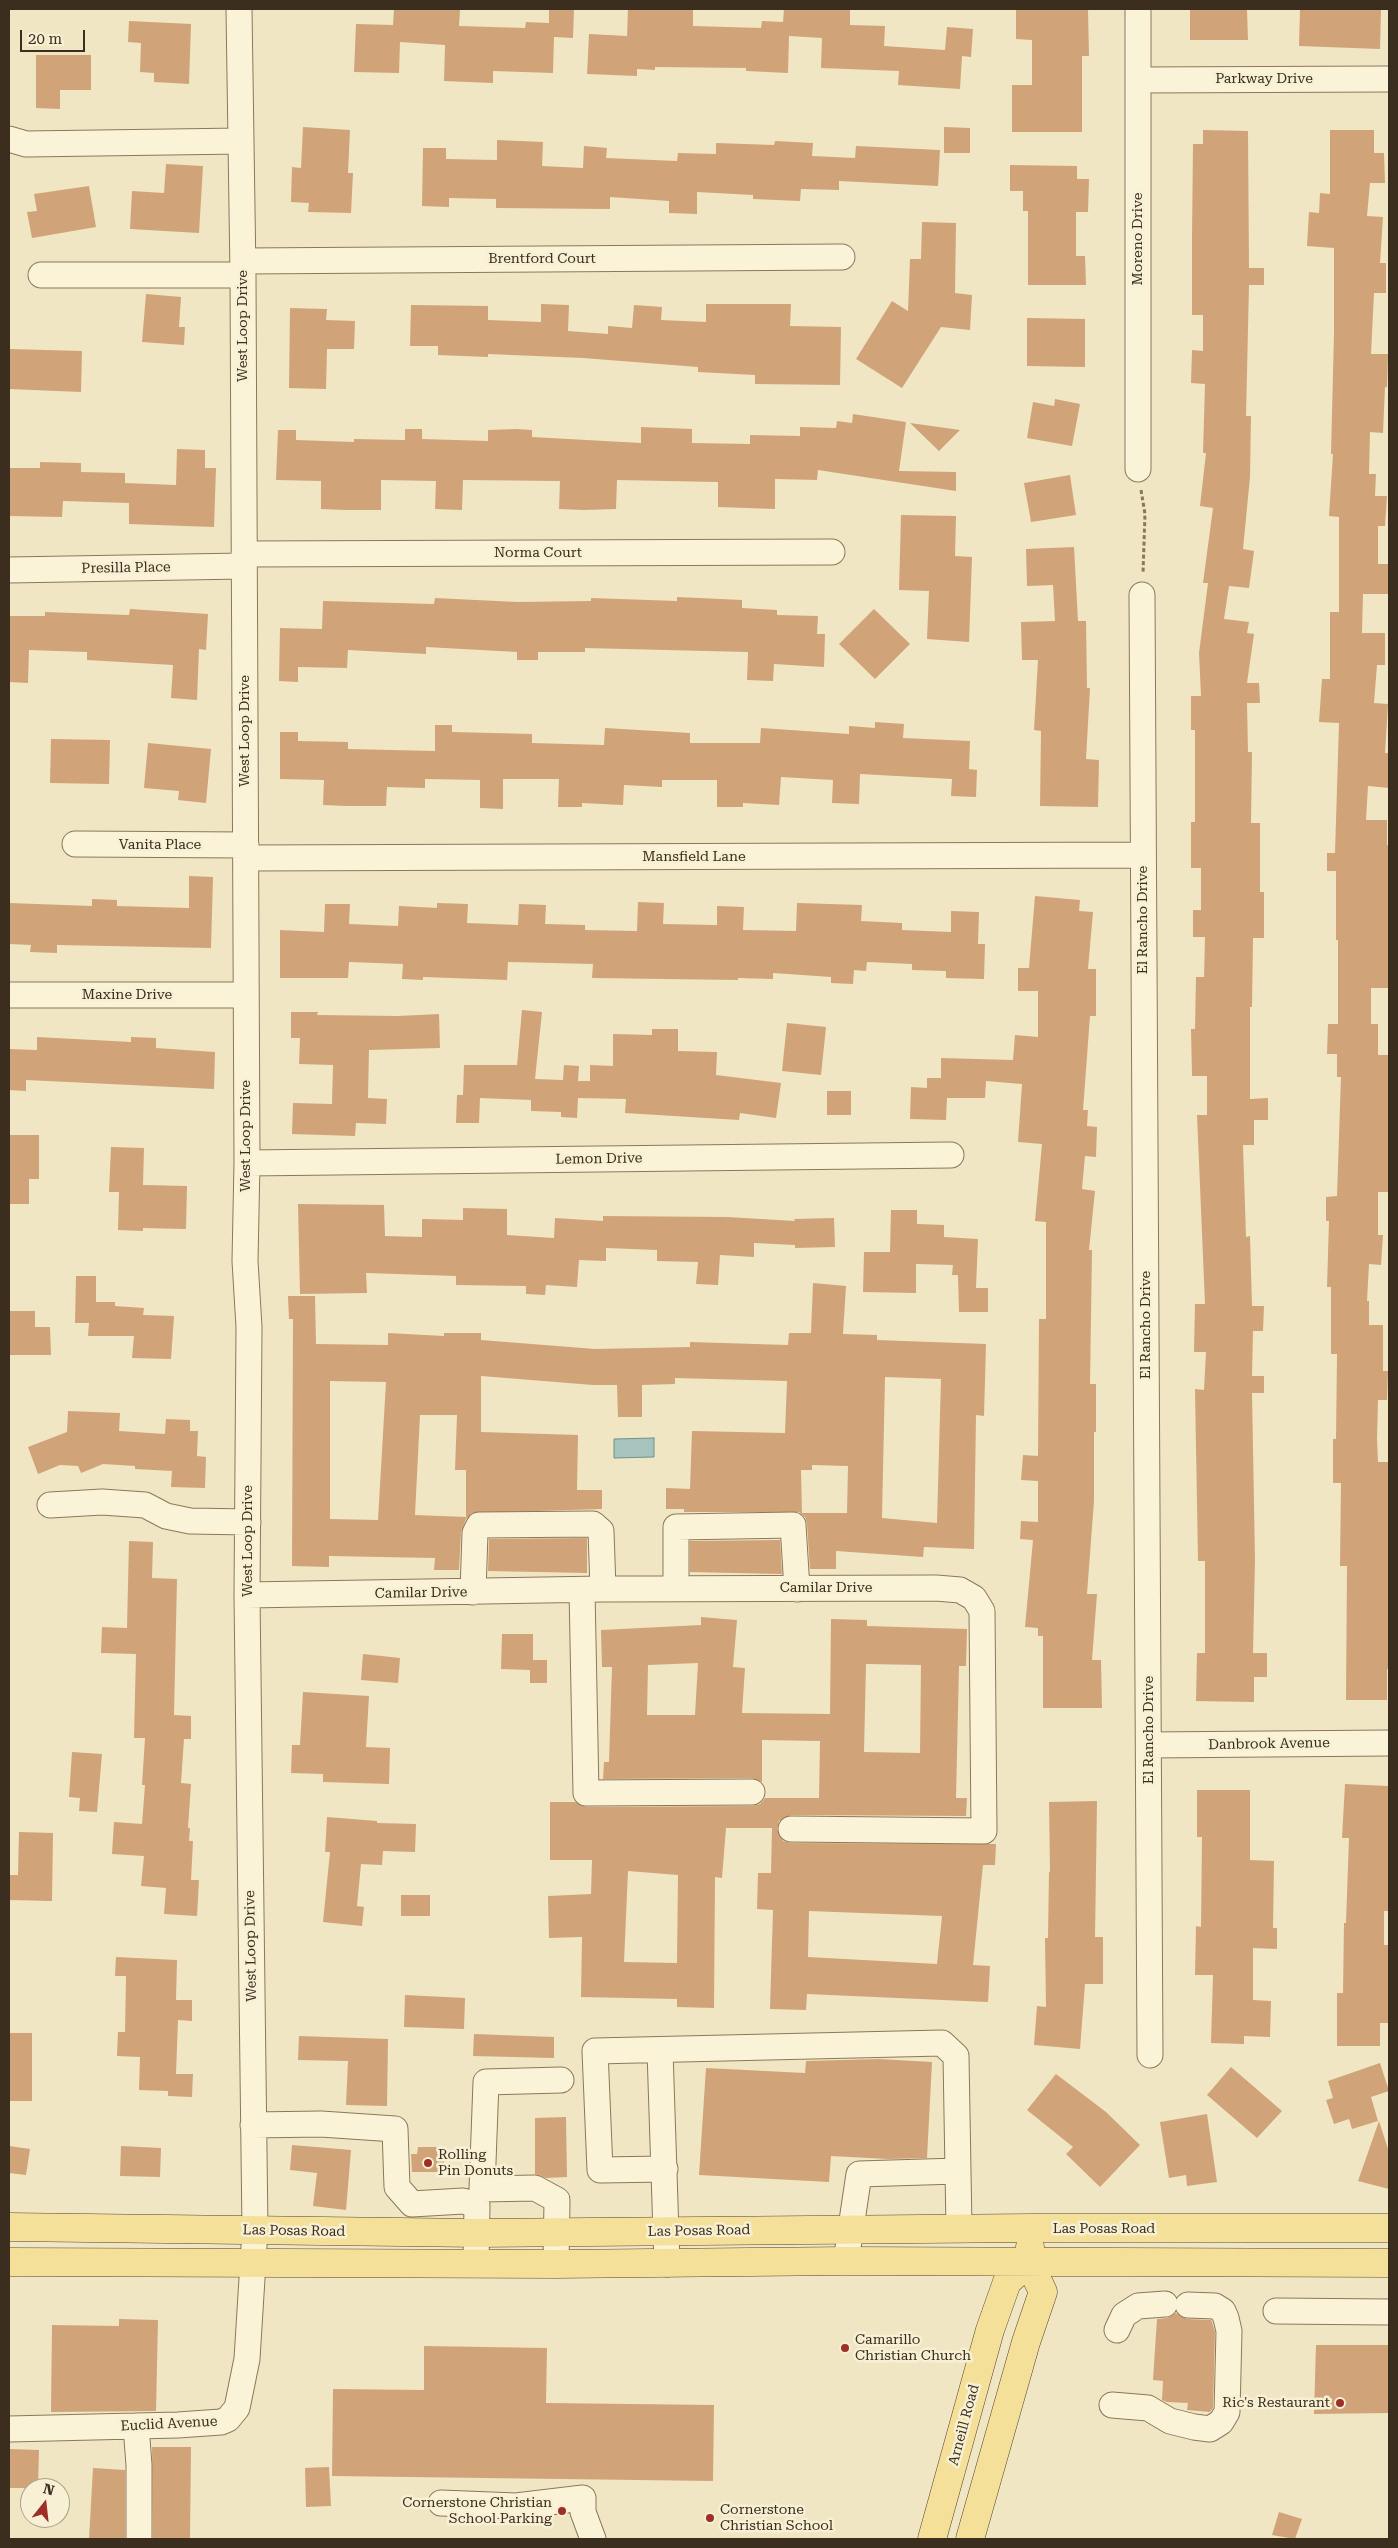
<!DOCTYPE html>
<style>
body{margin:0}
#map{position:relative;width:1398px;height:2548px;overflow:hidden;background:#f0e6c4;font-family:"Roboto Serif",serif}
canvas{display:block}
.frame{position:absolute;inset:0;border:10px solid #3b2e1e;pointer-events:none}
.north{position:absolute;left:20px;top:2478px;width:50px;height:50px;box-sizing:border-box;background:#f7f0d4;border:1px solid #aca28b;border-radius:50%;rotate:16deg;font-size:14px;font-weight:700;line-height:20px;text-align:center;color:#3b2e1e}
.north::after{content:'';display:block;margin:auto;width:18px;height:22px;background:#9d2f26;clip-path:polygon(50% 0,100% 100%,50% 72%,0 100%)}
.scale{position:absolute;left:20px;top:30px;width:65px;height:22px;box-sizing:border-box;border:2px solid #3b2e1e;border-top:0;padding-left:6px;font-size:15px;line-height:18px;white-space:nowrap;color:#3b2e1e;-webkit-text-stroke:4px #f7f0d4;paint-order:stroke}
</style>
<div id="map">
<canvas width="1398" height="2548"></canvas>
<div class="frame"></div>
<div class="north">N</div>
<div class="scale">20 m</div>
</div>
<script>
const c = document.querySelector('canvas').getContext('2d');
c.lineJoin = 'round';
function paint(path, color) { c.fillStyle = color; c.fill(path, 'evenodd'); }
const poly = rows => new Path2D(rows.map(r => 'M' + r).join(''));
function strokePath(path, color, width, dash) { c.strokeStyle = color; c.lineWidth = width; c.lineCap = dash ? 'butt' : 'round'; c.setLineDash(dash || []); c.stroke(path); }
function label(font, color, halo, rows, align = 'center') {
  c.font = font + ' "Roboto Serif",serif'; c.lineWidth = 5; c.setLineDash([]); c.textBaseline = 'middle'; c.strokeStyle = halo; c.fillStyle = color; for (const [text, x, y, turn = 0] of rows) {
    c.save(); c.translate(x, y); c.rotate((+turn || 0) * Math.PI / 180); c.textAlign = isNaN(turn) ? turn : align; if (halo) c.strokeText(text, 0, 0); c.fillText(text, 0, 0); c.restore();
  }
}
const water = poly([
 [654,1438,654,1457,614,1458,614,1439,654,1438]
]);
paint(water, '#a6c3bd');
strokePath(water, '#6c928b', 1);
paint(poly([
 [394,9,460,10,459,26,525,28,526,22,549,23,549,9,574,9,573,38,554,37,553,73,493,71,493,83,444,81,445,45,400,42,399,73,354,72,356,24,393,25],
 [628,9,693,9,693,26,761,28,762,21,783,22,784,9,850,9,850,25,885,26,884,46,945,50,947,27,973,29,971,57,962,56,960,89,898,85,899,71,821,68,822,38,789,36,788,73,746,71,746,68,655,67,655,70,637,69,637,76,587,74,589,34,627,36],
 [1088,9,1089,56,1082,56,1082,132,1012,132,1012,85,1032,85,1032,40,1016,39,1016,10],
 [1190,9,1247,9,1248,40,1190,40],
 [1300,9,1381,9,1380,49,1299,46],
 [129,21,191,24,189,84,154,82,154,73,140,72,141,43,128,42],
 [36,55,91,55,91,90,60,90,60,109,36,108],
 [303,127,350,130,348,173,353,173,351,213,308,212,309,203,291,202,292,167,301,168],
 [944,127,970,128,970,153,944,153],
 [1203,130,1248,131,1249,268,1264,268,1264,285,1249,285,1246,416,1251,416,1250,477,1243,549,1254,551,1249,588,1229,586,1224,619,1249,622,1247,633,1254,634,1247,683,1259,683,1260,703,1247,703,1248,752,1252,752,1251,823,1260,823,1260,892,1264,892,1264,938,1253,938,1252,1007,1250,1007,1250,1099,1268,1098,1268,1120,1254,1120,1254,1145,1243,1145,1246,1237,1250,1236,1252,1306,1264,1306,1263,1331,1253,1331,1252,1376,1264,1376,1264,1393,1252,1393,1255,1560,1253,1653,1267,1653,1267,1677,1254,1677,1254,1702,1196,1701,1197,1653,1205,1653,1205,1561,1198,1561,1195,1389,1204,1390,1206,1352,1194,1352,1195,1304,1205,1304,1197,1115,1207,1115,1207,1076,1192,1076,1191,1029,1195,1029,1196,977,1204,977,1205,937,1193,937,1193,910,1201,910,1201,868,1191,868,1191,822,1195,822,1195,730,1191,730,1191,696,1201,696,1199,653,1208,583,1203,583,1213,508,1200,506,1206,453,1203,453,1205,384,1191,383,1192,350,1203,351,1203,315,1192,315,1192,237,1193,144,1203,144],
 [1330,130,1374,130,1374,153,1384,153,1385,183,1370,183,1367,216,1383,217,1380,263,1386,263,1386,293,1374,293,1371,354,1388,354,1387,387,1385,387,1383,433,1370,432,1369,474,1376,474,1375,496,1387,496,1385,526,1378,526,1378,564,1389,564,1389,594,1363,594,1362,633,1385,633,1385,665,1377,665,1374,703,1388,704,1385,753,1389,753,1389,788,1368,786,1366,820,1387,820,1387,845,1389,846,1389,988,1371,988,1371,1024,1378,1024,1378,1055,1388,1055,1389,1192,1378,1192,1378,1235,1383,1235,1381,1265,1369,1264,1367,1301,1369,1301,1369,1325,1383,1325,1383,1371,1388,1371,1387,1400,1378,1400,1377,1439,1378,1462,1389,1462,1389,1669,1387,1669,1387,1700,1346,1700,1347,1566,1340,1566,1341,1483,1333,1483,1333,1439,1336,1439,1337,1354,1331,1354,1331,1287,1327,1287,1329,1221,1326,1221,1326,1197,1337,1196,1341,1077,1337,1077,1337,1054,1327,1054,1328,1024,1338,1024,1338,940,1336,940,1336,871,1327,871,1327,853,1335,853,1339,723,1319,722,1322,679,1330,679,1330,612,1339,612,1339,517,1329,516,1333,454,1331,454,1334,333,1334,248,1307,246,1309,212,1319,213,1320,193,1330,194],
 [497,140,543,142,542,166,583,168,584,146,607,148,606,158,677,161,678,153,716,154,716,143,774,145,775,141,813,143,812,156,855,158,856,146,940,150,938,186,839,181,839,190,801,189,800,201,753,199,753,195,697,192,697,214,669,213,669,201,610,197,610,209,496,208,496,199,449,198,449,207,422,206,423,148,446,148,446,159,497,160],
 [166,164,203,166,199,233,130,229,132,191,164,193],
 [1010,165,1077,166,1077,179,1089,179,1088,212,1076,212,1076,256,1085,256,1086,285,1028,285,1028,211,1023,211,1023,191,1010,191],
 [89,186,96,227,32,238,27,212,37,211,34,194],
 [922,222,956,223,955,293,972,295,970,330,941,327,902,388,856,359,892,301,908,311,910,259,921,259],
 [146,294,181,297,179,327,185,327,184,345,142,342],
 [541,304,569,305,568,331,608,334,608,326,632,328,634,305,662,307,661,320,706,322,706,304,791,304,790,326,841,327,840,385,755,384,755,375,698,372,698,367,583,358,488,354,488,357,438,355,438,346,410,346,411,305,488,306,488,320,541,322],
 [290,308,327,309,326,320,355,321,354,349,327,349,326,389,289,388],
 [1027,318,1085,319,1085,367,1027,366],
 [10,349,82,351,81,392,9,389],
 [1055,399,1080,404,1072,446,1027,438,1033,402,1054,406],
 [853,414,906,422,899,471,956,472,956,491,818,470,817,480,775,479,775,509,718,507,718,482,617,480,616,509,583,510,559,509,560,481,463,480,462,510,435,509,436,481,381,480,381,510,345,510,321,509,321,481,276,480,278,430,296,430,296,440,354,442,354,439,405,440,405,429,422,429,422,439,488,441,488,430,516,429,532,430,532,437,641,443,641,427,692,429,692,443,750,444,750,435,800,436,800,427,836,428,837,421,852,423],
 [910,423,960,430,939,451],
 [177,449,205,450,205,468,216,468,214,527,129,524,129,503,63,501,62,517,9,516,9,468,40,468,40,462,81,463,81,472,125,473,125,483,176,485],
 [1070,475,1076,515,1031,522,1024,483],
 [901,515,956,516,955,556,972,557,969,642,927,639,929,591,899,590],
 [1074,547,1078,621,1086,621,1087,688,1090,688,1086,759,1099,760,1098,807,1040,806,1041,731,1034,730,1038,660,1022,660,1021,622,1055,621,1053,585,1027,586,1026,549],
 [677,597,742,600,742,608,777,610,777,615,818,616,817,634,825,634,824,667,774,664,773,681,747,680,748,652,585,648,585,652,538,652,538,660,517,660,517,652,426,647,426,654,348,650,347,668,298,667,298,682,279,681,280,628,322,629,323,601,434,604,435,598,517,602,591,601,591,598,677,601],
 [130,609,208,614,206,650,199,649,197,700,171,698,173,665,87,660,87,652,29,650,28,683,9,682,9,616,45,616,45,612,129,615],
 [874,609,910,644,875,679,839,644],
 [875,722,904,724,903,738,970,741,969,769,977,770,976,797,951,796,952,779,860,774,859,804,832,803,833,780,781,777,779,805,743,803,743,807,717,807,717,780,662,780,662,787,624,785,623,805,582,803,582,807,558,807,559,779,503,779,503,809,480,808,480,780,425,779,425,788,387,787,386,806,347,806,323,805,324,780,280,779,280,732,298,732,298,741,348,742,348,749,435,751,435,725,452,725,452,732,532,734,532,743,604,745,605,728,690,733,690,743,760,743,761,728,849,734,849,726,875,728],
 [51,739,110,740,109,784,50,783],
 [148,743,211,749,206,803,178,800,179,791,144,788],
 [189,876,213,877,211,948,57,945,57,953,30,952,31,945,9,944,9,903,92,906,92,899,117,900,117,906,189,908],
 [1035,896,1080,900,1079,911,1093,912,1088,969,1096,969,1096,1016,1090,1016,1083,1110,1088,1110,1087,1126,1097,1127,1096,1157,1085,1156,1082,1189,1095,1191,1089,1250,1092,1250,1090,1384,1096,1384,1096,1432,1094,1432,1094,1501,1087,1594,1097,1594,1092,1660,1101,1660,1102,1708,1043,1708,1043,1636,1038,1636,1038,1628,1025,1627,1033,1540,1020,1539,1021,1521,1038,1522,1038,1481,1021,1480,1023,1455,1038,1456,1039,1319,1046,1319,1046,1222,1035,1221,1042,1144,1018,1142,1022,1084,986,1081,985,1098,947,1098,946,1120,910,1119,911,1087,927,1088,927,1078,941,1078,941,1058,1013,1060,1015,1035,1038,1037,1038,991,1018,991,1018,968,1029,968],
 [638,902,664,903,663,924,717,925,717,906,744,907,743,930,796,931,797,903,862,905,861,921,902,923,902,930,951,932,951,911,979,912,978,944,985,944,984,979,946,978,946,971,912,970,912,964,867,962,866,971,854,970,853,984,831,983,831,977,773,973,773,979,738,978,738,980,592,978,593,964,508,962,507,980,423,977,423,980,402,979,403,964,349,962,348,978,280,978,280,930,324,932,325,904,350,904,349,924,398,926,399,906,437,908,437,903,468,904,467,923,518,925,519,904,546,905,545,924,585,925,585,930,637,931],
 [522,1010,542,1012,535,1079,563,1080,564,1065,579,1066,578,1081,590,1081,590,1065,613,1066,613,1034,652,1035,652,1029,678,1029,678,1051,717,1052,716,1075,781,1083,776,1118,740,1113,739,1120,625,1113,626,1099,578,1098,577,1118,561,1117,561,1112,531,1111,531,1100,480,1098,479,1123,456,1123,457,1095,463,1095,464,1065,517,1065],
 [291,1012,318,1012,317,1015,398,1016,439,1014,440,1048,369,1050,368,1098,387,1099,386,1124,356,1123,355,1136,292,1134,293,1103,332,1104,333,1065,299,1064,300,1038,291,1038],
 [787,1023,826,1027,821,1075,782,1071],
 [37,1037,131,1042,131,1037,156,1038,156,1048,215,1052,214,1089,26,1080,26,1091,9,1090,9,1049,37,1050],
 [827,1091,851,1091,851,1115,827,1115],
 [9,1135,39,1135,39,1179,29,1179,29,1204,9,1204],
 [111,1147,144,1148,143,1185,187,1186,186,1229,143,1228,143,1231,118,1230,119,1192,109,1192],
 [298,1204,384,1205,385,1236,422,1237,422,1219,463,1220,463,1208,507,1209,507,1235,554,1238,555,1218,603,1221,603,1216,727,1217,795,1221,794,1219,834,1218,835,1247,795,1248,795,1245,754,1243,754,1257,720,1255,718,1285,696,1284,698,1262,657,1261,657,1250,606,1248,606,1261,579,1260,577,1287,546,1285,545,1295,526,1294,526,1286,456,1285,456,1276,366,1273,367,1293,300,1294],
 [891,1210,917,1210,917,1224,944,1225,944,1237,978,1239,976,1288,988,1288,988,1312,959,1312,958,1275,952,1275,953,1265,916,1264,916,1293,863,1292,864,1252,890,1252],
 [76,1276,96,1276,96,1302,115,1302,115,1306,144,1308,143,1315,174,1316,171,1359,132,1358,134,1336,88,1336,89,1323,75,1323],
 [813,1283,846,1286,843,1334,877,1335,877,1340,986,1344,984,1416,976,1415,974,1549,924,1547,923,1557,836,1551,836,1569,810,1569,807,1524,805,1517,799,1512,684,1512,684,1509,666,1509,666,1488,690,1489,692,1431,785,1433,787,1381,675,1378,675,1384,642,1385,642,1417,618,1417,617,1385,593,1385,481,1376,481,1432,578,1435,577,1490,602,1490,602,1509,472,1513,466,1519,461,1532,459,1570,434,1570,435,1558,329,1556,329,1567,292,1566,293,1319,289,1319,288,1296,315,1296,316,1344,388,1345,388,1333,444,1336,444,1333,481,1333,481,1340,595,1349,690,1347,690,1342,788,1345,789,1333,811,1333],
 [885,1377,941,1379,937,1523,882,1518],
 [330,1381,386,1382,378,1520,330,1519],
 [420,1415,457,1415,455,1470,466,1470,466,1517,415,1515],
 [812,1465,848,1466,847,1513,802,1513,801,1470,812,1470],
 [9,1311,35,1311,35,1327,50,1327,51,1355,9,1355],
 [68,1411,120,1413,119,1431,165,1434,166,1419,190,1420,190,1431,198,1431,197,1456,206,1457,205,1488,171,1487,172,1471,135,1469,135,1466,103,1464,81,1473,78,1466,60,1465,38,1474,28,1447,67,1432],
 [587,1538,587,1573,488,1571,489,1539],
 [780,1540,782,1574,690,1572,690,1541],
 [129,1541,153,1542,152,1578,177,1579,174,1715,191,1716,191,1739,184,1739,181,1783,191,1784,188,1828,190,1828,189,1841,193,1841,191,1880,199,1880,197,1916,164,1914,166,1888,141,1886,144,1856,112,1854,114,1822,142,1824,145,1785,142,1785,145,1738,134,1738,136,1654,101,1653,102,1627,127,1628],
 [701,1617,737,1620,733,1667,745,1668,742,1713,830,1714,831,1619,867,1620,867,1626,967,1629,966,1666,959,1666,956,1798,967,1798,966,1816,791,1815,779,1821,777,1829,783,1841,791,1843,996,1844,995,1865,983,1865,973,1965,990,1966,988,2002,807,1994,806,2010,770,2009,773,1910,757,1909,758,1873,771,1873,772,1828,726,1828,722,1878,715,1877,714,2008,677,2007,677,1999,581,1997,582,1937,549,1938,548,1896,591,1894,592,1860,550,1860,550,1802,575,1802,586,1807,752,1806,760,1804,765,1798,819,1798,820,1741,762,1740,762,1782,752,1778,603,1779,604,1762,609,1762,612,1667,602,1667,601,1630,701,1625],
 [698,1663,695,1715,647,1715,648,1665],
 [866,1664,921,1665,920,1753,864,1752],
 [628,1871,678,1875,677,1963,624,1962],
 [809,1911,942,1916,937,1964,808,1957],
 [502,1634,533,1634,533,1660,547,1660,547,1683,530,1683,530,1670,501,1669],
 [363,1654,400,1658,398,1683,361,1680],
 [303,1692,369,1696,366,1747,390,1748,389,1784,323,1782,323,1774,291,1773,292,1745,300,1745],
 [72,1752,102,1754,97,1812,79,1811,80,1798,69,1797],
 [1345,1784,1388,1786,1389,1911,1384,1911,1384,1945,1389,1945,1389,2023,1380,2023,1380,2046,1337,2046,1337,1993,1343,1993,1344,1923,1346,1923,1349,1838,1342,1838],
 [1197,1790,1250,1790,1250,1860,1274,1861,1273,1928,1277,1928,1277,1949,1253,1948,1253,2000,1271,2001,1270,2037,1244,2036,1244,2044,1211,2043,1213,1975,1195,1975,1196,1926,1201,1927,1202,1837,1197,1837],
 [1097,1801,1095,1937,1103,1937,1103,1984,1085,1984,1080,2049,1034,2045,1037,2006,1046,2007,1045,1938,1048,1938,1049,1872,1050,1872,1049,1802],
 [327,1817,377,1821,377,1823,416,1824,415,1852,383,1851,382,1865,361,1864,357,1906,364,1907,362,1926,323,1922,330,1852,325,1852],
 [19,1832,53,1833,52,1901,9,1900,9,1875,18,1875],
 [401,1895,430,1895,430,1916,401,1916],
 [116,1957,177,1960,176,2000,192,2000,192,2021,178,2020,176,2074,193,2074,192,2097,168,2096,168,2091,139,2090,140,2057,117,2056,118,2032,125,2032,126,1976,115,1976],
 [405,1995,465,1998,464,2029,404,2027],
 [9,2033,32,2033,32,2101,9,2101],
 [474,2034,554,2037,554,2058,473,2056],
 [299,2036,388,2039,387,2106,346,2105,348,2061,298,2060],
 [879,2059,932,2062,927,2158,888,2159,831,2156,829,2182,699,2175,706,2068,805,2073,806,2061],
 [1380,2063,1389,2091,1371,2097,1378,2121,1352,2129,1349,2119,1334,2124,1326,2100,1333,2098,1328,2081],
 [1231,2067,1282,2111,1257,2138,1207,2095],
 [1056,2074,1106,2112,1140,2145,1100,2187,1066,2154,1073,2147,1027,2110],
 [1207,2114,1217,2182,1187,2186,1186,2175,1169,2178,1160,2122],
 [566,2117,567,2177,546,2178,535,2174,535,2118],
 [1379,2121,1389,2152,1389,2189,1358,2181],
 [292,2145,351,2150,346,2210,313,2206,317,2173,290,2170],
 [9,2146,30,2149,26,2175,9,2173],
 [121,2146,161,2148,160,2177,120,2176],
 [418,2147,437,2147,437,2154,444,2154,444,2172,412,2172,411,2154,417,2154],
 [1176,2313,1187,2319,1211,2320,1212,2322,1215,2332,1213,2408,1210,2412,1187,2410,1188,2403,1167,2402,1162,2400,1163,2381,1153,2380,1157,2319,1167,2318],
 [119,2319,158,2320,156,2411,51,2412,52,2325,119,2326],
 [1316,2345,1389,2345,1389,2413,1314,2414],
 [424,2346,547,2348,546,2403,714,2405,713,2481,332,2476,333,2389,424,2390],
 [152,2447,191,2447,190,2539,153,2539],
 [9,2449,39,2450,38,2488,9,2488],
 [329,2467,331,2506,306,2507,305,2468],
 [93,2468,125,2470,125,2539,89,2539],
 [1279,2512,1302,2519,1295,2539,1272,2535]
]), '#d0a478');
const minor = poly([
 [1138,9,1138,469],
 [1138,80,1389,79],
 [9,139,26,144,241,141],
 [243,261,842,257],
 [41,275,243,275],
 [244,554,832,552],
 [9,570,244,566],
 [1142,595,1150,2055],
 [75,844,246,845],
 [246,858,1143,855],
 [9,995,246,995],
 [247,1163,951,1155],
 [50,1505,102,1502,145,1505,166,1516,190,1521,248,1522],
 [676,1589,676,1527,793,1525,797,1589],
 [582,1590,586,1793,752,1792],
 [473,1592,475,1533,479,1525,593,1524,601,1531,603,1589],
 [247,1595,603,1589,936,1588,960,1590,974,1598,982,1611,984,1831,791,1829],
 [1149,1745,1389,1743],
 [660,2051,667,2264],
 [253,2125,321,2124,395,2129,397,2187,412,2204,463,2201,477,2205,476,2264],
 [665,2169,600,2170,595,2051,942,2043,956,2056,959,2229],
 [846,2261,859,2174,957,2171],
 [556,2264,557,2200,535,2188,482,2189,486,2082,561,2080],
 [1276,2311,1389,2312],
 [1117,2330,1124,2315,1138,2306,1165,2304],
 [1112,2405,1148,2408,1170,2421,1194,2427,1210,2429,1221,2422,1227,2412,1229,2331,1226,2318,1223,2311,1215,2306,1188,2305],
 [136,2426,139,2465,139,2539],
 [9,2429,178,2425,221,2422,228,2419,237,2408,247,2359,255,2230,247,1595,249,1327,245,1261,247,1163,243,275,239,9],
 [441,2503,516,2506,583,2498,583,2512,593,2539]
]);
const major = poly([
 [9,2227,478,2233,1032,2228,1389,2228],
 [9,2262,556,2264,846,2261,1389,2263],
 [932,2539,990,2330,1007,2282,1029,2262],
 [970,2539,1026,2342,1043,2292,1029,2262,1030,2247]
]);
strokePath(minor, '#8c7859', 27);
strokePath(major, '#59452e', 29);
strokePath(poly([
 [1141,490,1145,514,1143,573]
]), '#8c7859', 3, [4, 2.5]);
strokePath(minor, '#faf3d8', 25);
strokePath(major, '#f5e09a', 28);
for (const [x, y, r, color] of [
 [428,2163,5,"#9d2f26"],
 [845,2348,5,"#9d2f26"],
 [1340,2403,5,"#9d2f26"],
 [562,2511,5,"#9d2f26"],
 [710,2518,5,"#9d2f26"]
]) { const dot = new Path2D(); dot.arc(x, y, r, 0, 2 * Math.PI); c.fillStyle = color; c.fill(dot); strokePath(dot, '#f7f0d4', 2); }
label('14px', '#3b2e1e', '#f7f0d4', [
 ["Parkway Drive",1264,79],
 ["Moreno Drive",1138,239,-90],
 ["Brentford Court",542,259],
 ["West Loop Drive",243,326,-90],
 ["Norma Court",538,553],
 ["Presilla Place",126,568,-1],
 ["West Loop Drive",245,731,-90],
 ["Vanita Place",160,845],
 ["Mansfield Lane",694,857],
 ["El Rancho Drive",1143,920,-90],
 ["Maxine Drive",127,995],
 ["West Loop Drive",246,1136,-90],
 ["Lemon Drive",599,1159,-1],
 ["El Rancho Drive",1146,1325,-90],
 ["West Loop Drive",248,1541,-90],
 ["Camilar Drive",826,1588],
 ["Camilar Drive",421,1593,-1],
 ["El Rancho Drive",1149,1730,-90],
 ["Danbrook Avenue",1269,1744,-1],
 ["West Loop Drive",251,1946,-91],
 ["Las Posas Road",1104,2229],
 ["Las Posas Road",294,2231,1],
 ["Las Posas Road",699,2231,-1],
 ["Euclid Avenue",169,2424,-3],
 ["Arneill Road",964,2425,-75]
]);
label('14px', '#3b2e1e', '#f7f0d4', [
 ["Rolling",438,2155],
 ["Pin Donuts",438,2171],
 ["Camarillo",855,2340],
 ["Christian Church",855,2356],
 ["Ric's Restaurant",1330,2403,"right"],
 ["Cornerstone Christian",552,2503,"right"],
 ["School Parking",552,2519,"right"],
 ["Cornerstone",720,2510],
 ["Christian School",720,2526]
], 'left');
</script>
